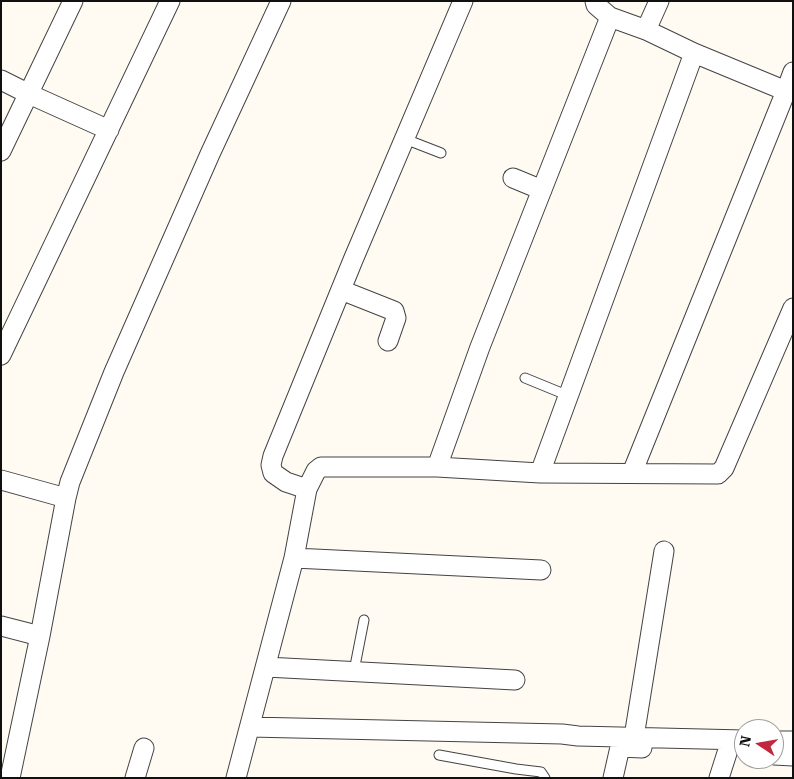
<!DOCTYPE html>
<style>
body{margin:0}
#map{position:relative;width:794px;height:779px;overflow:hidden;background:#fffbf3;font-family:"Roboto Serif",serif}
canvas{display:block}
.frame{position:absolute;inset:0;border:2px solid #101010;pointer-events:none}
.north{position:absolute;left:734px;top:719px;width:50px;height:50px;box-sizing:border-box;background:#fff;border:1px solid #9f9f9f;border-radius:50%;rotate:282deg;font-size:14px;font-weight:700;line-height:20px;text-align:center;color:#101010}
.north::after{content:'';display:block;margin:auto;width:18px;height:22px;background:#c1273e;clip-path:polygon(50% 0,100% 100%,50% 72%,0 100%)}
</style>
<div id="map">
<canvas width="794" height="779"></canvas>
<div class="frame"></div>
<div class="north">N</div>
</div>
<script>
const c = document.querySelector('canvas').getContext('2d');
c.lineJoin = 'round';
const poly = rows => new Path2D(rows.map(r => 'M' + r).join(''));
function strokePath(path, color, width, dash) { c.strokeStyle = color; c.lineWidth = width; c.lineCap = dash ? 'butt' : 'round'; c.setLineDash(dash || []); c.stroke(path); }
const service = poly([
 [405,139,441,153],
 [525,378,569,396],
 [354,671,364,620],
 [439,755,516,769,541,772,545,778]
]);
const minor = poly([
 [595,1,596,5,610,17,646,30,694,53,786,91],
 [646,30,659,1],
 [1,80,29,94,109,130],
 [1,151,73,1],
 [513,178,542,190],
 [341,290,394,311,396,318,388,341],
 [1,355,170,1],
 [437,467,480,347,610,17],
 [540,473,694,53],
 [632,473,786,91,793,72],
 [1,480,66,498],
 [307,489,286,482,273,473,271,465,273,456,353,260,463,1],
 [294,558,541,570],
 [1,626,40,636],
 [266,667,515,680],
 [250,727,562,734,578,736,744,740],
 [634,737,664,551],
 [774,741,793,741],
 [774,755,793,756],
 [10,778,40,636,66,498,70,482,114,372,210,154,281,1],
 [135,778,144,748],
 [236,778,294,558,307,489,316,471,321,467,437,467,540,473,718,474,724,468,793,308],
 [613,778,620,747,642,748],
 [719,778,727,753]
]);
strokePath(service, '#434343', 11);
strokePath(minor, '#434343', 21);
strokePath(service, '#fff', 9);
strokePath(minor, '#fff', 19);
</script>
